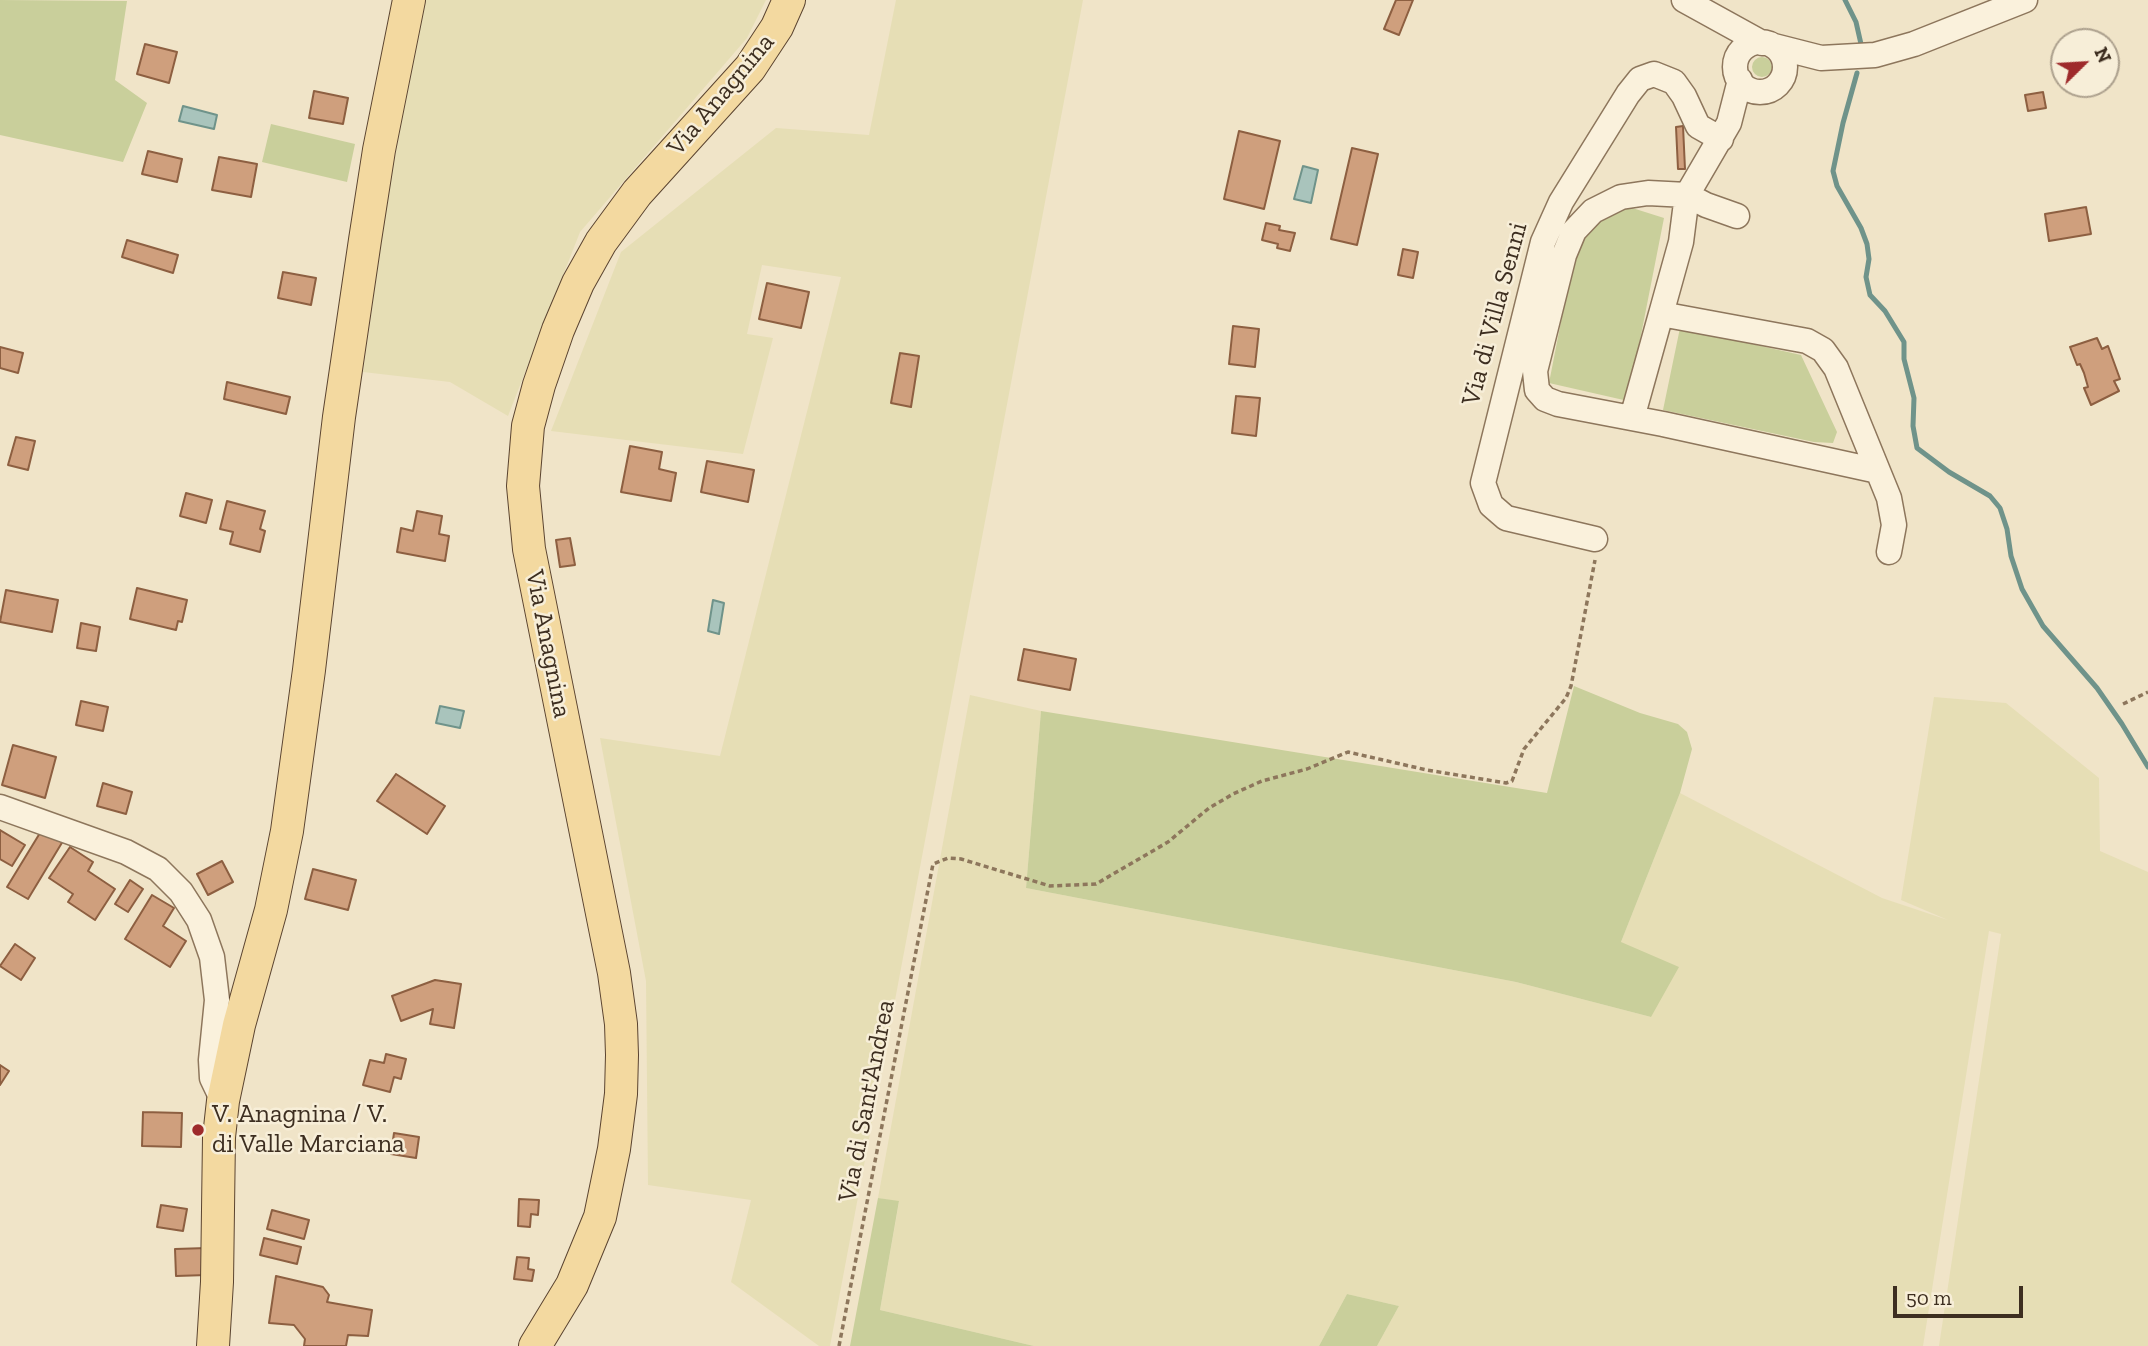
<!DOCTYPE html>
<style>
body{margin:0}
#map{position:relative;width:2148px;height:1346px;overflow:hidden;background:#f0e4c8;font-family:"Zilla Slab",serif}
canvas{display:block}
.north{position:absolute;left:2050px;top:28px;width:70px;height:70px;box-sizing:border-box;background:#f7eed8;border:2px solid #ada18e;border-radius:50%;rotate:66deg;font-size:19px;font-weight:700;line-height:28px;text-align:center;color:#3d2e20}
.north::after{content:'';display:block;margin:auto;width:24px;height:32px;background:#9e2a2b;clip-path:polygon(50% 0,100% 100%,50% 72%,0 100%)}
.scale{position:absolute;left:1893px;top:1286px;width:130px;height:32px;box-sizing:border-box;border:4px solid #3d2e20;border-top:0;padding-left:9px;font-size:21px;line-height:24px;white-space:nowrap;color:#3d2e20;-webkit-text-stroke:5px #f7eed8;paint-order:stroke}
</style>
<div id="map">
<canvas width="2148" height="1346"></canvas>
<div class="north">N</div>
<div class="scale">50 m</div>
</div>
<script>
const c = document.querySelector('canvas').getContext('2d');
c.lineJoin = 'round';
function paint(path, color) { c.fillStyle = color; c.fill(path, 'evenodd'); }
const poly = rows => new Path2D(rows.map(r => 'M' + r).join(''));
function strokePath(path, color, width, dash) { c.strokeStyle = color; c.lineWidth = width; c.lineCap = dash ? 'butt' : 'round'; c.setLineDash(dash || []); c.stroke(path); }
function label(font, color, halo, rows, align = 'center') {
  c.font = font + ' "Zilla Slab",serif'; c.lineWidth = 5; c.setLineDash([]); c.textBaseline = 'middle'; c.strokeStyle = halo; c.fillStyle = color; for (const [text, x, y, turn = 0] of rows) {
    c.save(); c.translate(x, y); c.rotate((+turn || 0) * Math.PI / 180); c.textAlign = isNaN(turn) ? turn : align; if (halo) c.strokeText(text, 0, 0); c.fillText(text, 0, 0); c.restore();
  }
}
paint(poly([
 [426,0,766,0,747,38,580,232,508,416,450,382,363,372,390,181],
 [896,0,1083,0,830,1346,819,1346,731,1282,751,1200,648,1185,646,981,600,738,720,756,841,277,762,265,747,334,773,338,743,454,551,431,621,252,776,128,869,135],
 [970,695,1041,711,1026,888,1516,982,1651,1017,1621,942,1680,793,1882,898,1948,920,1901,900,1934,697,2006,703,2099,778,2100,851,2148,872,2148,1346,1939,1346,2001,934,1989,931,1923,1346,1377,1346,1399,1306,1347,1294,1319,1346,1034,1346,880,1310,899,1202,878,1198]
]), '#e6deb5');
paint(poly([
 [0,0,127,1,115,80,147,103,123,162,0,135],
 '1752 67a10 10 0 1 1 20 0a10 10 0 1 1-20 0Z',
 [271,124,355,144,347,182,262,162],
 [1626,206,1664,218,1628,401,1549,383,1575,250,1576,236],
 [1680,328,1801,355,1837,432,1833,443,1814,442,1663,410],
 [1574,686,1640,713,1678,724,1687,732,1692,749,1680,793,1621,942,1679,967,1651,1017,1516,982,1026,888,1041,711,1547,793],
 [878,1198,899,1201,880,1310,1034,1346,850,1346],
 [1347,1294,1399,1306,1377,1346,1319,1346]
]), '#c9cf9b');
const water = poly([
 [183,106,217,115,214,129,179,121,183,106],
 [1303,166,1318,170,1311,203,1294,199,1303,166],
 [713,600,724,603,719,634,708,631,713,600],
 [440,706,464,711,460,728,436,723,440,706]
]);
paint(water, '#a9c4bc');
strokePath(water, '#6f938a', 2);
strokePath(poly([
 [1845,0,1856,22,1861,44],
 [1857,73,1843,123,1833,171,1837,186,1861,228,1867,244,1869,259,1866,277,1870,295,1885,311,1904,342,1904,359,1914,398,1913,426,1917,448,1949,472,1990,496,2000,508,2007,529,2011,556,2022,589,2043,626,2097,688,2122,724,2148,767]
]), '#6f938a', 5);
const building = poly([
 [1396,0,1413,0,1399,35,1384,29,1396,0],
 [145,44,177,52,169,83,137,74,145,44],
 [314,91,348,98,343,124,309,118,314,91],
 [2043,92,2046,108,2028,111,2025,95,2043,92],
 [1683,126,1685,169,1678,169,1676,127,1683,126],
 [1239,131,1280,141,1264,209,1224,199,1239,131],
 [1352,148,1378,154,1357,245,1331,239,1352,148],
 [148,151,182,159,177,182,142,174,148,151],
 [219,157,257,164,251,197,212,190,219,157],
 [2086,207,2091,234,2049,241,2045,214,2086,207],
 [1266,223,1280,226,1279,230,1295,233,1290,251,1277,248,1278,244,1262,240,1266,223],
 [127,240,178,255,173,273,122,257,127,240],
 [1403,249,1418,252,1413,278,1398,275,1403,249],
 [283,272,316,278,311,305,278,298,283,272],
 [767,283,809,292,801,328,759,319,767,283],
 [1233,326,1259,329,1255,367,1229,364,1233,326],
 [2097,338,2102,349,2108,346,2120,379,2114,381,2119,391,2091,405,2084,388,2088,387,2084,373,2080,364,2077,365,2070,347,2097,338],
 [0,347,23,353,18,373,0,368,0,347],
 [900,353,919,356,911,407,891,403,900,353],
 [227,382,290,397,286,414,224,399,227,382],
 [1236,396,1260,398,1256,436,1232,433,1236,396],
 [16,437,35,441,28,470,8,465,16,437],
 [630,446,662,452,659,469,676,473,671,501,621,492,630,446],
 [707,461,754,470,748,502,701,492,707,461],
 [186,493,212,500,206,523,180,516,186,493],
 [227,501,265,511,260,529,265,531,260,552,230,544,233,532,220,529,227,501],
 [417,511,442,516,439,534,449,536,445,561,397,552,401,528,413,531,417,511],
 [570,538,575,565,560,567,556,540,570,538],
 [137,588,187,600,182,622,178,621,176,630,130,619,137,588],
 [6,590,58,600,52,632,0,622,6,590],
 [81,623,100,627,96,651,77,648,81,623],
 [1024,649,1076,659,1070,690,1018,680,1024,649],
 [81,701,108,707,103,731,76,725,81,701],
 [13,745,56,757,45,798,2,785,13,745],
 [396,774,445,806,427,834,377,801,396,774],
 [103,783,132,792,126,814,97,806,103,783],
 [43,828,63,841,28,899,7,887,43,828],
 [0,830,25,845,12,866,0,859,0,830],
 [70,847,93,862,88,871,115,889,95,920,68,902,73,894,49,878,70,847],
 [222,861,233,882,208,895,197,874,222,861],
 [313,869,356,880,348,910,305,899,313,869],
 [130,880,143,889,128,912,115,904,130,880],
 [152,895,174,908,163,926,186,941,170,967,125,939,152,895],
 [15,944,35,958,21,980,0,966,15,944],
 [435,980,461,984,454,1028,430,1024,433,1009,401,1021,392,996,435,980],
 [386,1054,406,1059,401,1079,394,1077,390,1092,363,1085,370,1060,384,1063,386,1054],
 [0,1065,9,1071,0,1085,0,1065],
 [143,1112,182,1113,181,1147,142,1146,143,1112],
 [394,1133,419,1137,416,1158,391,1154,394,1133],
 [519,1199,539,1200,538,1215,531,1214,530,1227,518,1226,519,1199],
 [161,1205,187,1209,183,1231,157,1227,161,1205],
 [272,1210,309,1220,304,1239,267,1229,272,1210],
 [264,1238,301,1247,297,1264,260,1255,264,1238],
 [207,1248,207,1275,176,1276,175,1249,207,1248],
 [517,1257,529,1258,528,1269,534,1270,532,1281,514,1279,517,1257],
 [276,1276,323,1287,329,1295,327,1302,372,1310,368,1336,348,1335,346,1346,304,1346,305,1339,294,1325,269,1323,276,1276]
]);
paint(building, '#cf9f7d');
strokePath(building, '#8d5f41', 2);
const minor = poly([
 [1684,0,1762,43],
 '1735 67a25 25 0 1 1 50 0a25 25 0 1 1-50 0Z',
 [1774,46,1821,58,1875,55,1914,44,2025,0],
 [1740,80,1729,123,1687,195,1681,242,1661,314,1807,341,1823,350,1836,368,1889,498,1894,525,1889,552],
 [1737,216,1706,205,1687,195,1648,193,1621,197,1593,211,1574,231,1564,255,1535,371,1537,390,1545,399,1558,404,1663,424,1878,471],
 [1632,418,1661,314],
 [1595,539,1506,518,1491,505,1483,483,1543,242,1561,202,1628,94,1640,79,1654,74,1674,82,1684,96,1698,126,1721,139],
 [0,807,126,852,158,869,181,892,199,920,212,957,217,1000,211,1060,212,1078,223,1101]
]);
const major = poly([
 [213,1346,217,1282,219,1137,223,1101,239,1025,271,910,287,831,309,670,339,417,365,240,379,150,409,0],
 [535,1346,572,1285,600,1217,614,1149,621,1094,622,1055,621,1024,614,973,529,549,523,486,528,426,539,385,558,330,578,283,601,242,637,193,750,68,777,27,789,0]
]);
strokePath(minor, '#8d765c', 27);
strokePath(major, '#5b4430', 34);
strokePath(poly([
 [2123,704,2148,692],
 [839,1346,933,864,948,858,961,859,1050,886,1096,884,1168,842,1209,808,1233,794,1262,781,1307,769,1348,752,1427,770,1506,783,1512,781,1524,749,1566,698,1571,686,1595,560]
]), '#8d765c', 3.5, [5, 3.5]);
strokePath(minor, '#faf1dc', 24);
strokePath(major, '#f3d9a0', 32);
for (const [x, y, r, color] of [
 [198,1130,7,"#9e2a2b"]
]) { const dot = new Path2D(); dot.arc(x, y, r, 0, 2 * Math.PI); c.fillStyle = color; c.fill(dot); strokePath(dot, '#f7eed8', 2.5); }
label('26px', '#3d2e20', '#f7eed8', [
 ["Via Anagnina",721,95,-50],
 ["Via di Villa Senni",1495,314,-75],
 ["Via Anagnina",548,644,79],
 ["Via di Sant'Andrea",867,1101,-79]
]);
label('26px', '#3d2e20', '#f7eed8', [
 ["V. Anagnina / V.",212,1115],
 ["di Valle Marciana",212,1145]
], 'left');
</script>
